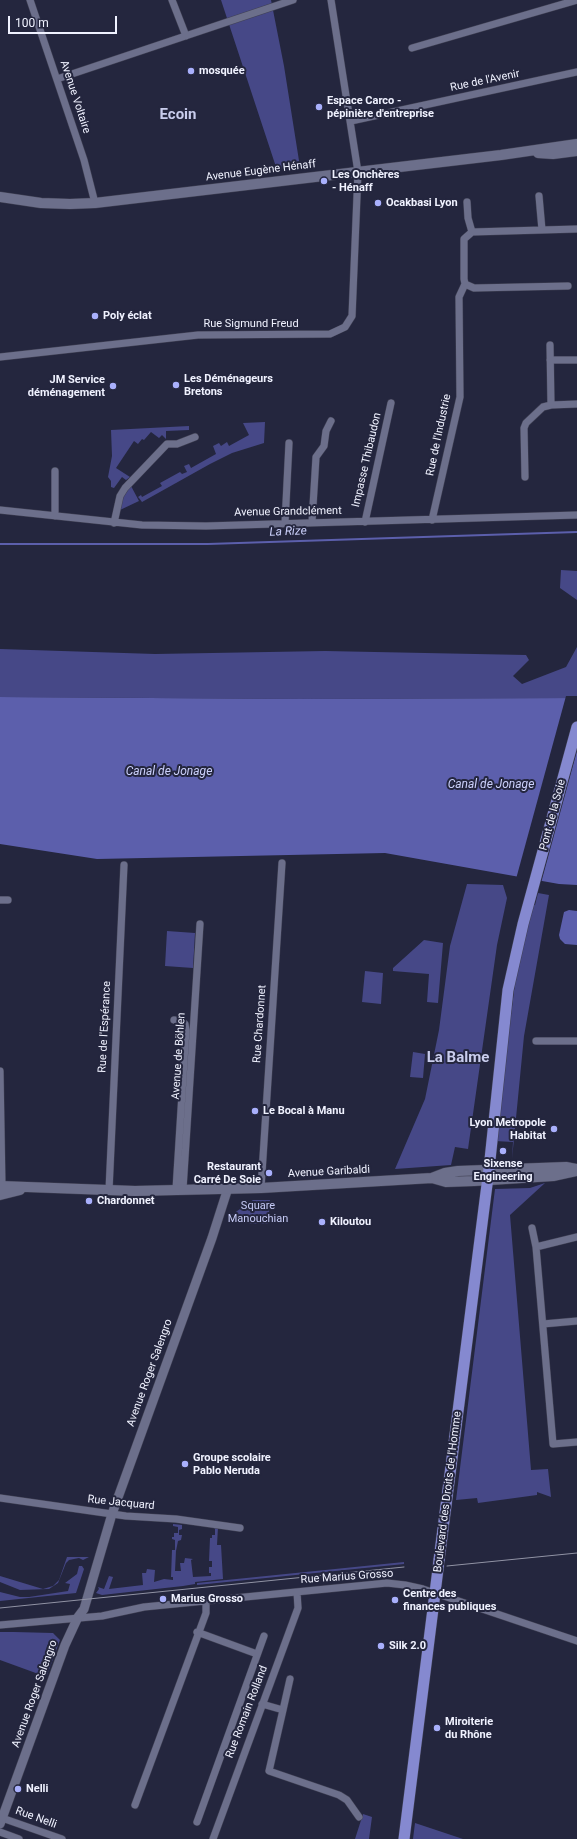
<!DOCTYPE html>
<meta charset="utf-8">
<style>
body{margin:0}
#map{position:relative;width:577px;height:1839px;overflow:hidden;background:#24263e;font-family:Roboto,sans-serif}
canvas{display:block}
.scale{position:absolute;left:8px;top:16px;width:109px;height:18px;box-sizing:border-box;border:2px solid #f0f2ff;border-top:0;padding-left:5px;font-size:12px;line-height:14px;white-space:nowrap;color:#f0f2ff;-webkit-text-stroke:3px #24263e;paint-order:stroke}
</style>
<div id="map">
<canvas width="577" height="1839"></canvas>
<div class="scale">100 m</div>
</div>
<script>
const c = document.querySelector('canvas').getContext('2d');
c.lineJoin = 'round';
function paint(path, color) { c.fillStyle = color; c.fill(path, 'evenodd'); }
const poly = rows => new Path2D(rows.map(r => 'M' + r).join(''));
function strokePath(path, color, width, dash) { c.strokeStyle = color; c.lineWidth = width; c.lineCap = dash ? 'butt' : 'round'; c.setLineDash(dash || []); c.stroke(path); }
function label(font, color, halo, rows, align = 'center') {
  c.font = font + ' Roboto,sans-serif'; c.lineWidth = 4; c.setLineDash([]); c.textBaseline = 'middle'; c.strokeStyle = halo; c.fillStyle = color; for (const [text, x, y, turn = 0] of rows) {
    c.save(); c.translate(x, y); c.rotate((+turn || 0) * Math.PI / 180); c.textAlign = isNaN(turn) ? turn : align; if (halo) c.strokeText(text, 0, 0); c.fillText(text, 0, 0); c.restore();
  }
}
paint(poly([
 [221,0,271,0,284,66,300,167,277,170],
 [265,422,264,443,232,453,210,464,142,502,139,498,138,497,141,495,142,497,162,486,160,483,180,472,182,474,187,472,184,466,189,464,191,468,216,454,213,446,219,443,221,446,227,442,229,446,249,435,243,423],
 [189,426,189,430,166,431,166,439,162,435,159,438,151,432,144,440,142,439,138,444,134,441,116,468,130,477,126,480,122,477,114,488,111,487,111,481,108,477,112,456,111,430],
 [131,486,139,501,120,510,122,497],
 [561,570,577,571,577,600,560,588],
 [577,647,577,698,299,699,0,697,0,649,155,654,325,651,526,655,529,660,513,676,522,684,566,667],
 [467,884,503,885,507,898,497,945,468,1149,455,1147,451,1165,395,1169,425,1099,439,1030,450,946],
 [538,893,549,895,524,1036,512,1159,513,1142,495,1141,517,967,532,904,535,905],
 [167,931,195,933,193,968,165,966],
 [424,940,443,943,438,1003,427,1002,429,974,393,971,393,968],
 [365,971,383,973,381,1004,362,1002],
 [413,1052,425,1054,423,1078,410,1077],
 [545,1183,510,1215,531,1470,548,1469,551,1497,537,1492,537,1495,478,1503,477,1498,456,1500,495,1189,530,1188],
 [253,1200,270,1200,268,1224,233,1223,228,1221,230,1216],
 [173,1524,182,1525,182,1529,179,1530,179,1535,182,1535,181,1540,178,1541,176,1551,175,1571,181,1571,180,1563,184,1563,185,1558,193,1559,191,1560,193,1577,211,1576,211,1573,209,1573,209,1567,212,1567,212,1561,209,1561,210,1538,212,1538,212,1535,215,1535,215,1529,213,1527,218,1527,217,1545,221,1545,223,1579,195,1582,195,1584,183,1586,102,1595,96,1593,99,1589,98,1587,104,1589,109,1576,113,1577,109,1589,143,1585,142,1573,146,1573,147,1569,155,1570,154,1582,164,1579,173,1580,173,1577,171,1577,172,1550,175,1550,175,1540,172,1539,172,1537,174,1537,174,1533,178,1533,178,1527,173,1526],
 [67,1557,89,1557,83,1560,79,1558,69,1560,66,1563,58,1583,49,1589,20,1590,0,1582,0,1576,43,1589,53,1586,59,1580],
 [404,1562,404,1564,197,1585,197,1583],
 [79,1566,82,1566,84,1569,76,1593,0,1601,0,1592,20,1597,29,1597,68,1591,70,1584,65,1583,77,1574],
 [14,1632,53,1633,60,1640,47,1675,44,1676,0,1660,0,1632],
 [363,1814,372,1817,369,1839,355,1839],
 [415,1823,463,1839,413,1839]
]), '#464887');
paint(poly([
 [0,697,299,699,577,698,577,885,559,884,385,853,97,859,0,844],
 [569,910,577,911,577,945,565,944,560,939,559,935,564,912]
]), '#5c5fac');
paint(poly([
 [566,696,577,696,577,751,541,883,516,879]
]), '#24263e');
strokePath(poly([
 [0,544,208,544,577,532]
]), '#5c5fac', 2);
const minor = poly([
 [30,0,84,160,95,203],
 [172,0,186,36],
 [412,48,577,0],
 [57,79,293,0],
 [351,121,577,72],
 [539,196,542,230],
 [467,202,468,218,472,232],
 [465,284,464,279,464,239,472,232,577,229],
 [465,284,474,288,568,286],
 [550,345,551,405],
 [0,357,198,335,330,334,345,327,352,316,358,172,331,0],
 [550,360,577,360],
 [525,477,524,428,526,423,543,407,551,405,577,404],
 [0,510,142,525,206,526,577,515],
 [55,516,55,471],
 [432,520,460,397,459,297,465,284],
 [312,522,316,457,324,446,326,431,331,421],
 [365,522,391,403],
 [114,523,120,496,125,488,167,444,177,444,195,437],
 [285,523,289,443],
 [0,900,8,900],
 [174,1020,182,1021,185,1024,186,1030,176,1189],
 [536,1041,577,1041],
 [0,1071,2,1186],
 [261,1188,282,863],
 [183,1189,200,924],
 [109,1190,124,865],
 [532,1228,536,1247],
 [577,1237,536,1247,553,1444,577,1442],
 [543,1324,577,1321],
 [0,1498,126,1516,176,1519,240,1528],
 [0,1625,102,1616,144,1607,387,1583,405,1585,423,1589,577,1641],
 [197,1632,257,1654],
 [262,1704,283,1710,269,1771,339,1795,347,1800,359,1817],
 [283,1710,290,1679],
 [135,1805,206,1613,206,1601],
 [2,1818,62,1839],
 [197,1822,264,1636],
 [0,1832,19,1839],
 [213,1839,298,1608,297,1592]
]);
const tertiary = poly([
 [0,1824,65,1645,78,1617,84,1609,112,1514,212,1238,228,1188]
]);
const secondary = poly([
 [538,153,553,154,577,151],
 [0,197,41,203,70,204,95,203,501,155,577,144],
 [432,1178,445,1173,458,1171,566,1167,577,1169],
 [0,1186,135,1191,261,1188,432,1178,446,1182,474,1181,553,1176,577,1171],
 [0,1195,20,1190]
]);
const primary = poly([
 [439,1560,489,1169,508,990,523,924,577,727],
 [404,1839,438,1569]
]);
strokePath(minor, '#404154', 8);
strokePath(tertiary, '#404154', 10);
strokePath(secondary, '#404154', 11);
strokePath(primary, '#404154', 12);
strokePath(minor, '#6c6f8b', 7);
strokePath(tertiary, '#6c6f8b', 9);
strokePath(secondary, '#6c6f8b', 10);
strokePath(primary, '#8589d0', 11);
strokePath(poly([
 [447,1566,577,1553],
 [0,1608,404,1567]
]), '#9193a5', 1);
const primaryBridge = poly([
 [438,1569,439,1560]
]);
strokePath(primaryBridge, '#404154', 12, []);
strokePath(primaryBridge, '#8589d0', 11);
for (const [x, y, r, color] of [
 [191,71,4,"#a9b0fc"],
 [319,107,4,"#a9b0fc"],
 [324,181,4,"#a9b0fc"],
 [378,203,4,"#a9b0fc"],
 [95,316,4,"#a9b0fc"],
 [176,385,4,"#a9b0fc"],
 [113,386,4,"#a9b0fc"],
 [255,1111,4,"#a9b0fc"],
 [554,1129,4,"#a9b0fc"],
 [503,1151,4,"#a9b0fc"],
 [269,1173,4,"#a9b0fc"],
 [89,1201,4,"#a9b0fc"],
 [322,1222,4,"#a9b0fc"],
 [185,1464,4,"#a9b0fc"],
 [163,1599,4,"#a9b0fc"],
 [395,1600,4,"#a9b0fc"],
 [381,1646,4,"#a9b0fc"],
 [437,1728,4,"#a9b0fc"],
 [18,1789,4,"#a9b0fc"]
]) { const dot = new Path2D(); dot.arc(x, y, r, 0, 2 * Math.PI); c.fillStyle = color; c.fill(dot); strokePath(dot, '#24263e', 1.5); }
label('bold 11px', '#f0f2ff', '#24263e', [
 ["mosquée",199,71],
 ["Espace Carco -",327,101],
 ["pépinière d'entreprise",327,114],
 ["Les Onchères",332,175],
 ["- Hénaff",332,188],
 ["Ocakbasi Lyon",386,203],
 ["Poly éclat",103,316],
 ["Les Déménageurs",184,379],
 ["Bretons",184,392],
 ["JM Service",105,380,"right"],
 ["déménagement",105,393,"right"],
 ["Le Bocal à Manu",263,1111],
 ["Lyon Metropole",546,1123,"right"],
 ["Habitat",546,1136,"right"],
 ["Sixense",503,1164,"center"],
 ["Engineering",503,1177,"center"],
 ["Restaurant",261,1167,"right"],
 ["Carré De Soie",261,1180,"right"],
 ["Chardonnet",97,1201],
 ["Kiloutou",330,1222],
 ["Groupe scolaire",193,1458],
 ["Pablo Neruda",193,1471],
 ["Centre des",403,1594],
 ["finances publiques",403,1607],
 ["Marius Grosso",171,1599],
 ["Silk 2.0",389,1646],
 ["Miroiterie",445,1722],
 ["du Rhône",445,1735],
 ["Nelli",26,1789]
], 'left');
label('11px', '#f0f2ff', '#24263e', [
 ["Rue de l'Avenir",485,81,-12],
 ["Avenue Voltaire",75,97,72],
 ["Avenue Eugène Hénaff",261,171,-7],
 ["Rue Sigmund Freud",251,324],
 ["Rue de l'Industrie",439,435,-78],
 ["Impasse Thibaudon",367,460,-77],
 ["Avenue Grandclément",288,512,-1],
 ["Pont de la Soie",553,815,-75],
 ["Rue Chardonnet",260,1024,-86],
 ["Rue de l'Espérance",105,1027,-87],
 ["Avenue de Böhlen",179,1056,-86],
 ["Avenue Garibaldi",329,1172,-3],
 ["Avenue Roger Salengro",150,1373,-70],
 ["Boulevard des Droits de l'Homme",448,1492,-83],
 ["Rue Jacquard",121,1503,6],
 ["Rue Marius Grosso",347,1577,-4],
 ["Avenue Roger Salengro",35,1694,-70],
 ["Rue Romain Rolland",247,1712,-69],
 ["Rue Nelli",36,1818,20]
]);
label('11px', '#c5caf5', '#24263e', [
 ["Square",258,1206],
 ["Manouchian",258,1219]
]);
label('italic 12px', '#ccd1fc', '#24263e', [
 ["La Rize",288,532,-2],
 ["Canal de Jonage",169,772],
 ["Canal de Jonage",491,785]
]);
label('bold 15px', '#c9cded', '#24263e', [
 ["Ecoin",178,115],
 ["La Balme",458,1058]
]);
</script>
